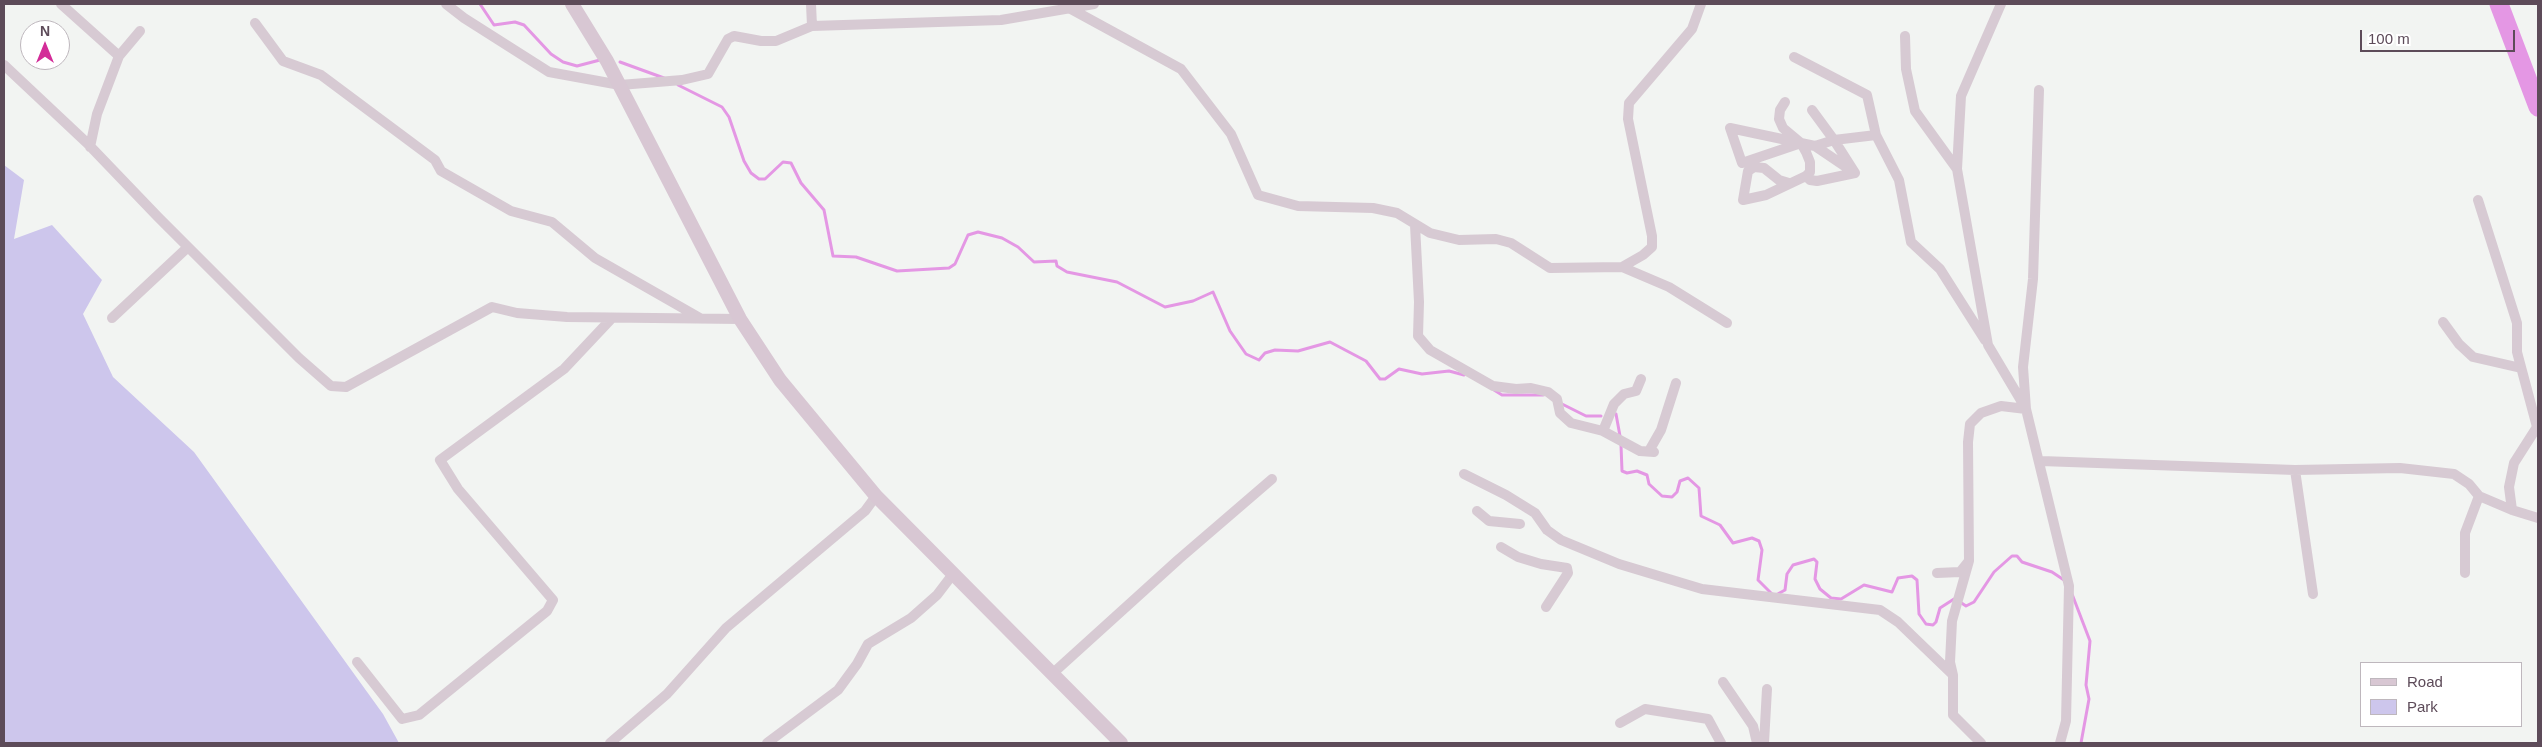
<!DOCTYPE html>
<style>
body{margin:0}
#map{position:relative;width:2542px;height:747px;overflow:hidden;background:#f2f4f2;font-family:Arial,sans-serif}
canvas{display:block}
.frame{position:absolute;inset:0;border:5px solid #5d4b59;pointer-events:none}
.legend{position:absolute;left:2360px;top:662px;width:162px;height:65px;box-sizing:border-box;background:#fff;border:1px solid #beb7bd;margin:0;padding:6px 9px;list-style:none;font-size:15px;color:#5d4b59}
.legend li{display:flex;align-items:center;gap:10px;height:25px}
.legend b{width:25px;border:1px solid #beb7bd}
.north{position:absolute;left:20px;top:20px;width:50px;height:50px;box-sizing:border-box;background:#fff;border:1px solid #beb7bd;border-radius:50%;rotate:0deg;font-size:14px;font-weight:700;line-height:20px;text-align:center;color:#5d4b59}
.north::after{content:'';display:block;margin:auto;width:18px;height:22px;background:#d32c98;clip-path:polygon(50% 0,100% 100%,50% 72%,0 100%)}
.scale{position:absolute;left:2360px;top:30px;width:155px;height:22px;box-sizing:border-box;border:2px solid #5d4b59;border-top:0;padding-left:6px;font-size:15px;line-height:18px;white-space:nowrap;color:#5d4b59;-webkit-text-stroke:4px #fff;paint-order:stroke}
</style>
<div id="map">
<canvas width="2542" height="747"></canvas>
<div class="frame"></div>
<ul class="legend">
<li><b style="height:6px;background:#d8c7d3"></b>Road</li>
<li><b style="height:14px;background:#cdc6ec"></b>Park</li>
</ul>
<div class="north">N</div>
<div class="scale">100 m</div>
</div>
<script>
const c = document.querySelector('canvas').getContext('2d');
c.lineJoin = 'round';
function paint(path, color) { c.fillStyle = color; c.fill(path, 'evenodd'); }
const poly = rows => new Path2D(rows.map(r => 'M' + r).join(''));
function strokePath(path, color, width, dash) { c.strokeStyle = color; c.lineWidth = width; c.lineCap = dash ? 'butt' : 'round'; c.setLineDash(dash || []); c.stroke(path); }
paint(poly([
 [4,165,24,180,14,239,52,225,102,280,83,314,113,377,194,452,383,714,399,743,4,743]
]), '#cdc6ec');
strokePath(poly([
 [480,4,494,25,515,22,524,25,551,54,563,62,577,66,600,60],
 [620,62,664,78],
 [678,85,722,107,729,117,744,161,751,173,759,179,765,179,783,162,791,163,801,183,824,210,833,256,856,257,897,271,949,268,955,264,968,235,978,232,1002,238,1018,247,1034,262,1056,261,1057,266,1067,272,1117,282,1165,307,1193,301,1213,292,1230,331,1246,354,1259,360,1265,353,1275,350,1298,351,1330,342,1366,361,1380,379,1385,379,1399,369,1422,374,1449,371,1464,375],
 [1494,390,1502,395,1543,395],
 [1562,404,1586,416,1601,416],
 [1616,414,1620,436],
 [1621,445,1622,471,1627,473,1637,471,1647,475,1649,484,1662,496,1672,497,1677,492,1680,481,1688,478,1699,488,1701,516,1720,525,1733,543,1752,538,1759,541,1762,550,1758,580,1774,596,1785,590,1787,574,1793,565,1814,559,1817,562,1815,579,1820,589,1831,598,1841,599,1864,585,1892,592,1898,578,1912,576,1917,580,1919,614,1926,624,1933,625,1936,622,1940,608,1954,599],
 [2072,594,2090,641,2086,685,2089,699,2081,743],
 [1960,602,1966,606,1974,602,1994,572,2012,556,2017,556,2022,562,2052,572,2064,580]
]), '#e497e4', 3);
strokePath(poly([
 [2499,4,2538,107]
]), '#e497e4', 19);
strokePath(poly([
 [61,4,119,56],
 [446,4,464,18,549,72,620,85,682,80,708,74,728,39,734,36,761,41,776,41,812,26,1001,20,1094,4],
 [811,4,812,26],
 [1071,9,1181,69,1231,134,1258,195,1298,206,1373,208,1397,213,1430,233,1459,240,1496,239,1511,243,1550,268,1622,267,1669,287,1727,323],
 [255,23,283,61,321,75,435,160,441,171,511,211,552,222,595,258,700,318],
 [1905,36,1906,69,1915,111,1957,169],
 [1794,57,1867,95,1876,135,1899,180,1911,242,1940,269,1985,340],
 [4,65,87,143,158,217,299,358,331,386,346,387,492,307,517,313,567,317,740,319],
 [2039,90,2033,279,2023,367,2026,409,2069,586,2066,721,2060,743],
 [1785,102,1780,110,1779,119,1783,128,1801,143,1806,152,1810,162,1810,172,1806,176],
 [1812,110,1834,140,1876,135],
 [1834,140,1855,173,1815,146,1834,140],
 [1801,143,1742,163,1730,128,1815,146],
 [90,147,97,114,119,56,140,31],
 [1789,183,1779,180,1764,168,1754,167,1748,171,1743,200,1766,195,1806,176,1810,180,1817,181,1855,173],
 [2478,200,2517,323,2517,352,2537,427,2514,463,2509,487,2512,510],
 [1415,225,1419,302,1418,336,1430,350,1493,386,1516,389,1531,388,1548,392,1557,399,1560,413,1571,423,1603,431,1640,451,1654,452],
 [1622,267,1643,255,1652,247,1652,236,1628,119,1629,103,1692,29,1701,4],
 [112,318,188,247],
 [2443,322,2459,344,2473,357,2521,368],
 [1603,431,1614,404,1624,394,1636,391,1641,379],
 [1649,451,1661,430,1676,383],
 [2041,461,2295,470,2400,468,2454,474,2469,484,2479,496,2465,533,2465,573],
 [2295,470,2313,594],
 [1464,474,1506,495,1535,513,1547,530,1561,540,1619,564,1702,589,1880,610,1898,622,1953,675,1953,715,1981,743],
 [2479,496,2512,510,2538,518],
 [1477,511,1489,521,1520,524],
 [1501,547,1518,557,1541,564,1567,568,1568,573,1546,607],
 [1937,573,1960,572,1968,562],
 [357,662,402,719,419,715,547,611,553,600,458,489,440,460,564,369,612,318],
 [1052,674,1179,559,1272,479],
 [1953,675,1950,662,1952,621,1969,561,1968,442,1970,424,1981,413,2001,406,2026,409,1988,345,1957,169,1961,96,2001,4],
 [1723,682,1753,726,1757,743],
 [1620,723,1645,709,1708,719,1721,743],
 [610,743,667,694,726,628,865,511,876,496],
 [767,743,838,690,857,664,868,644,911,618,937,595,953,574],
 [1764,743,1767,689]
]), '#d7cad3', 10);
strokePath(poly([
 [572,4,607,61,740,319,780,380,876,496,1121,743]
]), '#d8c7d3', 14);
</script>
